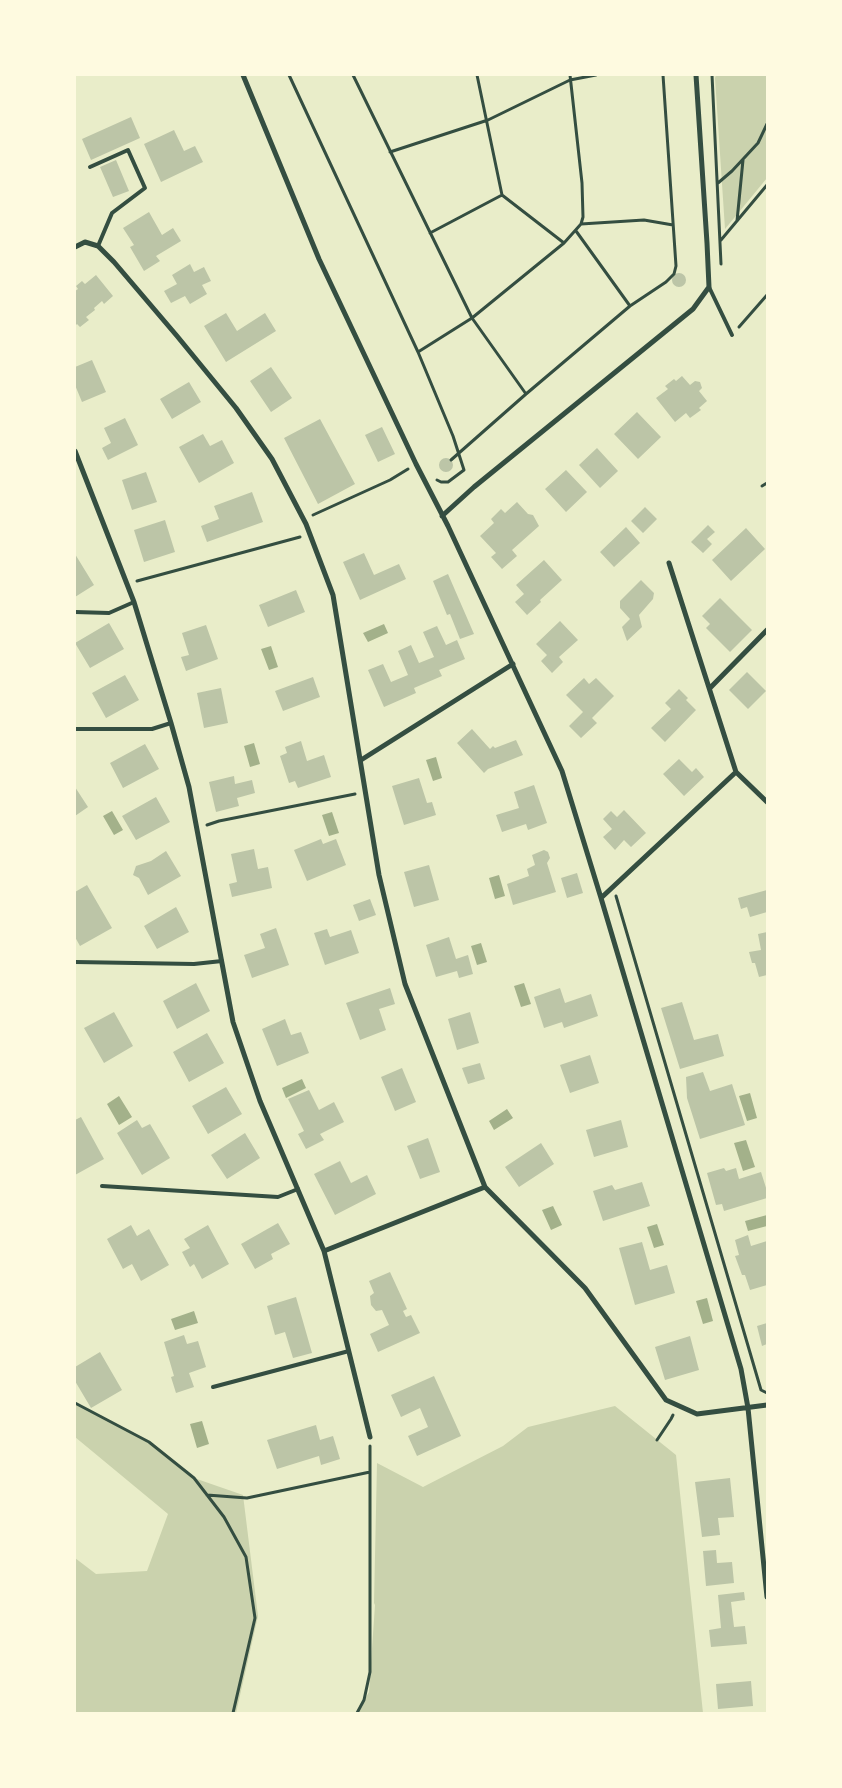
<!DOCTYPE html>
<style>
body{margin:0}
#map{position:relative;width:842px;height:1788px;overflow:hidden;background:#e9edc9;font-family:Overpass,sans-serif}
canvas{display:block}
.frame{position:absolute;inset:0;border:76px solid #fefae0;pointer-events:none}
</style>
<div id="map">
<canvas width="842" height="1788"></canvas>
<div class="frame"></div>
</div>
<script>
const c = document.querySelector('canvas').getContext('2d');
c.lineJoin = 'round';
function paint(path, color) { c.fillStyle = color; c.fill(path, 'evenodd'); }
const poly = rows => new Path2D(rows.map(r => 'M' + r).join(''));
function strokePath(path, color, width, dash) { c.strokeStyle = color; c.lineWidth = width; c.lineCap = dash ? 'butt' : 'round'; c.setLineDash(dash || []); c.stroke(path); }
paint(poly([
 [716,75,767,75,767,178,725,229,715,78],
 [75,1403,149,1442,194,1478,243,1495,258,1616,236,1713,75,1713,75,1558,96,1574,147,1571,168,1514,75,1437],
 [615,1406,676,1455,703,1713,357,1713,369,1692,375,1605,374,1603,377,1463,423,1487,503,1446,528,1427]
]), '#cad2ad');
paint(poly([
 [384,624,388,633,368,642,363,633],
 [271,646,278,667,269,670,261,649],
 [254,743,260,764,250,767,244,746],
 [436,757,442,778,433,781,426,760],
 [112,811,123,830,114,835,103,816],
 [332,812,339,833,329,836,322,815],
 [499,875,505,896,495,899,489,878],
 [481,943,487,962,477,965,471,946],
 [524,983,531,1004,521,1007,514,986],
 [302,1079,306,1088,286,1098,282,1088],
 [750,1093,757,1118,747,1121,739,1096],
 [119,1096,132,1117,119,1125,107,1104],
 [507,1109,513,1118,494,1130,489,1121],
 [746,1140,755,1167,743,1171,734,1143],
 [553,1206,562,1225,551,1230,542,1210],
 [767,1215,767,1226,748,1231,745,1221],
 [657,1224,664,1245,654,1248,647,1227],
 [707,1298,713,1321,703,1324,696,1301],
 [194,1311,198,1323,175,1330,171,1319],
 [202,1421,209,1444,197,1448,190,1424]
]), '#a3b18a');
paint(poly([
 [131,117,140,138,91,160,82,139],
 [174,130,184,151,195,146,203,162,161,182,144,144],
 [116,160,129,191,113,197,100,167],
 [149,212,162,235,173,228,181,241,156,256,160,261,144,271,130,247,134,245,123,228],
 [190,264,194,272,204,267,211,281,202,285,207,294,190,304,185,296,171,303,164,291,177,284,172,275],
 '672 280a7 7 0 1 1 14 0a7 7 0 1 1-14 0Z',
 [96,275,113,296,104,304,102,301,94,308,95,310,86,317,89,320,80,327,77,324,75,326,75,291,78,289,76,286,82,281,85,284],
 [226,313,237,331,265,313,276,331,226,362,204,326],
 [92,360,106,392,82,402,75,385,75,367],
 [271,367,292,398,271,412,250,381],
 [682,376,690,385,695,381,700,382,702,388,699,391,707,401,699,408,701,410,690,418,686,413,675,422,656,398,668,389,665,386,674,379,676,381],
 [189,382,201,402,172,419,160,399],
 [637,412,661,437,638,459,614,434],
 [125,418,138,445,108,460,102,448,111,443,104,428],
 [320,419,355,484,318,504,284,438],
 [382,427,395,454,378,462,365,435],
 [203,434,210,446,222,440,234,463,199,483,179,447],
 [597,448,618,471,600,488,579,465],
 '439 465a7 7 0 1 1 14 0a7 7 0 1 1-14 0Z',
 [566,470,587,492,566,512,545,489],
 [146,472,157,502,132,510,122,480],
 [252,492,263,522,207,542,201,526,219,519,214,506],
 [517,502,528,514,533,515,539,526,512,550,517,556,502,569,491,557,496,553,480,536,494,523,491,519,501,509,505,513],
 [645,507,657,519,643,533,631,521],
 [165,520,175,552,144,562,134,530],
 [708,525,715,532,707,539,712,544,703,553,691,542],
 [626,527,640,543,614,567,600,552],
 [746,528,765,549,731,581,712,560],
 [364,553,374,575,399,564,406,579,360,600,343,562],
 [75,554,94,585,75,597],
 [544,560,562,580,540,600,541,602,527,615,515,602,524,594,516,585],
 [448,574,474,634,460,639,450,614,447,615,433,581],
 [641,580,654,593,653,599,639,615,642,627,627,641,622,627,630,619,620,608,620,601],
 [296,590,305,612,268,627,259,605],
 [720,598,752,630,730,652,706,628,710,624,702,616],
 [560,621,578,640,559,657,563,662,552,673,541,661,547,655,536,644],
 [109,623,124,649,90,668,75,643],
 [206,625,218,659,186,671,181,657,189,655,182,633],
 [437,626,446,645,457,640,465,659,439,670,442,676,414,688,416,693,384,707,368,670,383,664,391,682,408,675,398,651,411,645,419,663,434,657,423,632],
 [747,672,766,691,748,709,729,690],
 [125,675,139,700,106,718,92,693],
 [313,677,320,697,283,711,275,691],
 [584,678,589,684,596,678,614,696,592,718,597,723,581,738,569,726,583,712,566,695],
 [221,688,228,723,204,728,197,693],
 [679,689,688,698,686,700,696,710,665,742,651,728,671,709,665,703],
 [472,729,490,749,493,746,495,748,516,740,523,755,488,769,484,773,457,743],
 [301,741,307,761,324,755,331,777,298,788,295,781,289,783,280,756,287,753,285,747],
 [145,744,159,769,123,788,110,763],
 [679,759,692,772,696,768,704,777,684,796,663,774],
 [234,776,235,784,252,780,255,793,237,798,239,806,216,812,209,782],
 [419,778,427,803,432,802,436,815,404,825,392,786],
 [534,785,547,823,528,830,526,824,502,832,496,815,519,808,514,792],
 [75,787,88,807,75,816],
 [156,797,170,822,136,840,122,816],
 [624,810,646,833,631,847,624,840,615,850,603,837,612,829,603,819,611,811,617,817],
 [321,839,323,844,336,839,346,865,307,881,294,850],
 [254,849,258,869,268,867,272,888,232,897,229,884,237,882,231,854],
 [544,850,548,852,550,858,547,863,556,892,513,905,507,884,529,876,527,869,535,865,532,855],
 [166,851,181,876,148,895,139,878,133,875,136,866,151,861],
 [429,865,439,900,414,907,404,872],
 [577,873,583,893,567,898,561,878],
 [87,885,112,928,80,946,75,937,75,892],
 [767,890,767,912,750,917,747,907,741,909,738,898],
 [370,899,376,915,359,921,353,905],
 [176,907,189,932,157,949,144,926],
 [276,928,289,965,252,978,244,955,265,948,260,934],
 [327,929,330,937,351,930,359,953,325,965,314,933],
 [767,932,767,975,759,977,755,963,752,963,749,952,761,950,758,934],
 [449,937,456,959,468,955,473,974,459,978,457,971,436,977,426,945],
 [196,983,210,1011,177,1029,163,1001],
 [390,988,395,1004,379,1009,386,1030,360,1040,346,1003],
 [560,988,565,1003,591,994,598,1016,564,1028,562,1022,544,1028,534,997],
 [682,1002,694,1040,718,1034,724,1056,680,1069,661,1008],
 [114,1012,133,1046,104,1063,84,1028],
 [470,1012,479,1043,457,1050,448,1019],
 [285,1019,291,1035,301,1032,309,1053,277,1066,262,1029],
 [207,1033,224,1063,189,1082,173,1052],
 [590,1055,599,1083,570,1093,560,1065],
 [480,1063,485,1079,468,1084,462,1068],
 [402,1068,416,1102,395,1111,381,1077],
 [703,1072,710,1091,732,1084,745,1125,700,1139,687,1098,686,1077],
 [226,1087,242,1114,208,1134,192,1106],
 [309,1090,319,1110,334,1102,344,1122,320,1134,324,1140,306,1149,298,1134,304,1131,288,1099],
 [81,1117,104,1159,75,1175,75,1120],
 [137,1120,142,1128,150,1124,170,1158,142,1175,117,1133],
 [621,1120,628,1147,594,1157,586,1130],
 [245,1133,260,1158,227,1179,211,1155],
 [428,1138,440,1172,420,1179,407,1146],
 [541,1143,554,1164,519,1187,505,1167],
 [340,1161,351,1183,367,1175,376,1194,335,1215,314,1174],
 [724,1168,726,1171,736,1168,739,1179,761,1172,767,1191,767,1198,724,1211,722,1204,716,1205,707,1173],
 [642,1182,650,1206,603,1221,593,1191,612,1185,615,1190],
 [278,1223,290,1244,271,1254,273,1259,255,1269,241,1244],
 [131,1225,137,1236,149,1229,169,1265,141,1281,132,1264,123,1269,107,1239],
 [208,1225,229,1264,202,1279,194,1264,190,1267,182,1252,190,1248,184,1239],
 [748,1235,751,1246,767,1241,767,1285,750,1290,745,1275,742,1275,735,1256,739,1255,735,1240],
 [642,1242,650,1270,667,1265,675,1293,635,1305,619,1248],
 [390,1272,407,1309,403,1311,406,1317,411,1315,420,1333,378,1352,370,1334,389,1325,382,1310,376,1311,371,1305,370,1296,374,1293,369,1281],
 [296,1297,312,1353,293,1358,285,1332,275,1335,267,1306],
 [767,1323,767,1344,762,1346,757,1326],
 [184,1335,187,1344,198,1341,206,1367,189,1373,194,1387,176,1393,171,1377,174,1376,164,1342],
 [690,1336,699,1370,665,1380,655,1347],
 [100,1352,122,1390,91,1408,75,1381,75,1367],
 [434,1376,461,1436,417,1456,408,1436,428,1427,420,1408,401,1417,391,1395],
 [316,1425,320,1440,333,1436,340,1459,321,1465,319,1456,277,1469,267,1440],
 [730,1478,734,1517,718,1518,720,1535,702,1537,695,1482],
 [716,1550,717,1563,732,1562,734,1583,706,1586,703,1551],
 [744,1592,745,1600,731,1602,734,1627,745,1626,747,1644,711,1647,709,1630,721,1628,718,1595],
 [751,1681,753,1706,718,1709,716,1684]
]), '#bcc5a7');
strokePath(poly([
 [289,75,418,352,453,436,464,470,448,482,441,482,437,480],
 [353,75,472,318,526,394],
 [477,75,502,195,564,243],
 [712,75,721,264],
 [390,152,488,120,570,80,596,75],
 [718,183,732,171,758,143,767,124],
 [737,221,743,160],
 [581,224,644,220,673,225],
 [576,231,630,306],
 [430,233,502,195],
 [721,240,767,185],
 [739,327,767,295],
 [418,352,472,318,564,243,581,224,583,217,582,183,570,75],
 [451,460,526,394,630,306,666,282,674,274,676,266,663,75],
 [762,486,767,483],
 [313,515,390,480,408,469],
 [137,581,300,537],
 [207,825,219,821,355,794],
 [616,896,761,1390,767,1393],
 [75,1403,149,1442,194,1478,224,1517,246,1557,255,1618,233,1713],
 [657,1440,671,1419,673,1415],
 [207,1495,247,1498,370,1472],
 [357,1713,364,1700,370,1672,370,1446]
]), '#344e41', 3);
strokePath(poly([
 [90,167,128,150,145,188,112,213,98,246],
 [709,287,732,335],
 [75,612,109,613,134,602],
 [75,729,152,729,171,723],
 [75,962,194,964,222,961],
 [102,1186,278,1197,298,1189],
 [213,1387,349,1351]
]), '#344e41', 4);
strokePath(poly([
 [243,75,319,259,416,464,448,526,562,771,601,898,741,1369,748,1408,767,1597],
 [75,247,85,242,98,246,114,262,177,336,236,408,272,459,306,524,333,595,379,875,405,984,485,1187,585,1288,666,1400,697,1414,767,1405],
 [75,451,134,602,171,723,189,787,233,1022,260,1101,324,1251,485,1187],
 [442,516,474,487,693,309,709,287,707,243,696,75],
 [669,563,736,772,767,802],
 [710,688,767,630],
 [361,760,513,664],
 [601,898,736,772],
 [324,1251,370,1437]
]), '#344e41', 5);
</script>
